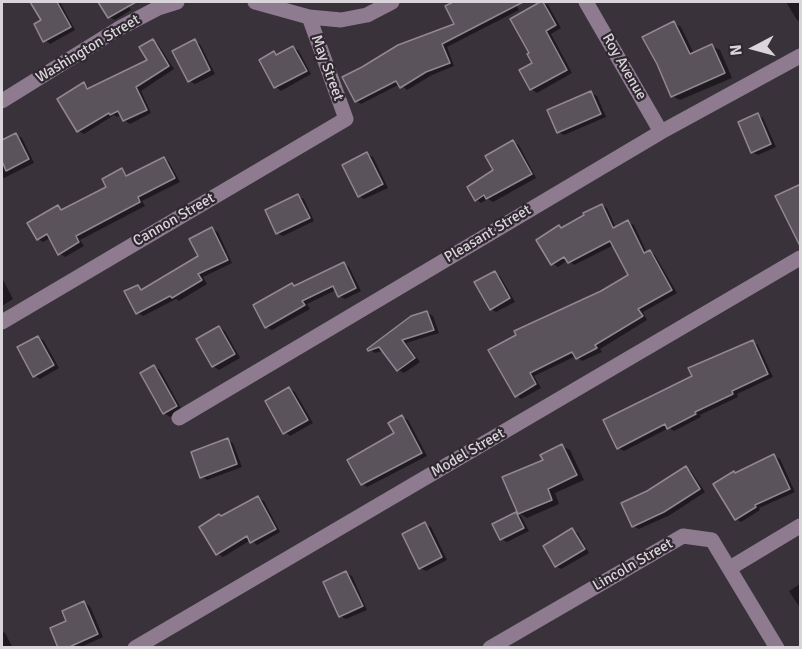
<!DOCTYPE html>
<style>
body{margin:0}
#map{position:relative;width:802px;height:649px;overflow:hidden;background:#39323b;font-family:Signika,sans-serif}
canvas{display:block}
.frame{position:absolute;inset:0;border:3px solid #dad5da;pointer-events:none}
.north{position:absolute;left:724px;top:18px;width:60px;height:60px;-webkit-text-stroke:4px #2f2830;paint-order:stroke;rotate:264deg;font-size:16px;font-weight:700;line-height:24px;text-align:center;color:#dad5da}
.north::after{content:'';display:block;margin:auto;width:21px;height:27px;background:#dad5da;clip-path:polygon(50% 0,100% 100%,50% 72%,0 100%)}
</style>
<div id="map">
<canvas width="802" height="649"></canvas>
<div class="frame"></div>
<div class="north">N</div>
</div>
<script>
const c = document.querySelector('canvas').getContext('2d');
c.lineJoin = 'round';
function paint(path, color) { c.fillStyle = color; c.fill(path, 'evenodd'); }
const poly = rows => new Path2D(rows.map(r => 'M' + r).join(''));
function strokePath(path, color, width, dash) { c.strokeStyle = color; c.lineWidth = width; c.lineCap = dash ? 'butt' : 'round'; c.setLineDash(dash || []); c.stroke(path); }
function label(font, color, halo, rows, align = 'center') {
  c.font = font + ' Signika,sans-serif'; c.lineWidth = 4.5; c.setLineDash([]); c.textBaseline = 'middle'; c.strokeStyle = halo; c.fillStyle = color; for (const [text, x, y, turn = 0] of rows) {
    c.save(); c.translate(x, y); c.rotate((+turn || 0) * Math.PI / 180); c.textAlign = isNaN(turn) ? turn : align; if (halo) c.strokeText(text, 0, 0); c.fillText(text, 0, 0); c.restore();
  }
}
paint(poly([
 [35,2,60,2,75,30,50,44,45,40,43,21,33,3],
 [100,2,126,2,131,10,115,20,109,17],
 [457,2,514,2,519,10,447,47,454,66,432,75,407,90,400,84,361,104,356,101,456,25,447,7],
 [542,2,548,5,561,28,551,34,572,73,537,93,531,89],
 [786,2,800,2,800,22,797,20],
 [674,23,681,27,694,54,712,46,720,50,732,78,680,100,672,96],
 [153,41,158,44,174,69,141,91,151,113,130,124,124,120,121,115,117,117,114,115,84,134,78,131,84,84,90,89,150,61],
 [195,41,200,44,215,74,195,84,189,81],
 [293,47,299,51,311,74,281,91,276,87,261,61,274,53,278,56],
 [591,93,597,96,606,117,564,135,558,132],
 [757,115,763,118,776,147,758,155,752,152],
 [16,135,22,138,34,163,2,179,2,142],
 [513,142,519,145,536,178,493,202,488,199,481,203,476,199],
 [367,154,373,157,388,188,364,199,359,196],
 [164,158,169,162,180,182,142,201,145,206,80,240,84,246,65,257,59,253,50,238,43,242,38,239,58,207,64,210,108,188,122,170,129,176],
 [298,196,304,199,314,221,283,236,277,233],
 [602,205,607,208,616,228,628,222,634,225,647,253,650,251,655,255,677,293,643,312,647,320,600,349,602,352,582,361,576,356,534,376,541,388,521,399,516,395,490,351,602,292,630,275,614,245,574,265,568,260,558,267,552,263,562,229],
 [212,229,218,232,232,263,203,277,207,284,179,301,176,299,143,316,137,312,138,286,144,290,200,257],
 [344,264,349,267,361,291,345,299,339,296,336,290,307,304,310,309,272,330,266,327,292,285,296,287],
 [495,273,500,276,515,302,496,312,491,309],
 [2,278,13,299,2,306],
 [427,312,433,316,439,333,406,343,420,362,404,373,398,370,384,351,375,353,369,349],
 [219,328,225,331,240,358,219,370,213,366],
 [38,337,44,341,59,368,40,379,34,375],
 [753,342,758,345,773,377,737,394,738,397,700,415,701,417,674,431,669,428,624,451,618,448,694,376],
 [154,367,160,370,182,410,170,417,164,413,142,373],
 [289,388,295,392,313,423,290,436,285,432],
 [402,417,408,420,427,456,367,487,362,483,396,434],
 [227,440,233,443,242,467,207,480,202,477],
 [562,446,570,450,584,480,555,493,559,504,527,518,520,514,529,531,507,542,501,539,516,514,521,516,504,478,545,461],
 [774,456,780,459,795,492,759,508,760,510,741,522,736,519,736,474],
 [686,468,691,471,705,492,670,515,639,529,633,526],
 [258,498,264,501,280,532,257,545,251,540,223,557,217,553,222,517],
 [425,524,431,527,447,560,426,571,420,568],
 [572,530,578,533,589,553,561,569,556,566],
 [346,573,352,576,367,610,346,619,340,616],
 [800,584,800,608,789,591],
 [84,603,90,606,103,637,79,648,60,648,68,622],
 [2,631,5,633,13,648,2,648]
]), '#0007');
const building = poly([
 [30,2,57,2,71,27,43,42,34,24,41,20,30,2],
 [98,2,136,2,108,18,98,2],
 [453,2,523,2,442,44,450,63,426,72,400,88,396,81,355,102,342,77,362,67,398,45,454,24,445,6,453,2],
 [540,2,543,2,556,25,546,31,567,70,530,90,519,70,532,63,527,54,529,53,510,19,540,2],
 [674,21,690,54,712,44,725,73,671,97,657,64,642,37,674,21],
 [153,39,169,66,136,87,147,110,123,121,118,111,110,115,109,113,77,132,57,99,84,82,87,89,147,60,139,47,153,39],
 [195,39,210,70,188,82,172,51,195,39],
 [293,46,307,71,274,88,259,60,274,51,276,55,293,46],
 [591,91,601,114,557,133,547,110,591,91],
 [758,113,771,144,751,153,738,122,758,113],
 [16,133,29,159,6,171,2,161,2,140,16,133],
 [513,140,532,174,486,199,484,195,475,201,467,187,493,170,485,156,513,140],
 [367,152,383,184,358,197,342,165,367,152],
 [164,157,175,178,138,197,140,202,76,236,79,242,58,255,47,234,37,240,27,223,58,205,61,210,106,187,102,179,122,168,126,176,164,157],
 [801,184,801,248,775,196,801,184],
 [298,194,310,218,276,234,265,210,298,194],
 [602,204,613,228,628,220,644,253,650,250,672,290,638,309,643,316,595,345,597,348,576,359,572,352,530,373,536,384,515,397,488,350,516,335,514,331,601,291,628,275,610,241,568,263,564,257,551,265,536,240,559,225,561,228,584,215,583,213,602,204],
 [212,227,228,260,198,274,202,280,172,298,170,296,136,314,124,291,138,285,141,290,198,256,189,239,212,227],
 [344,262,356,288,338,297,333,286,302,301,305,305,265,328,253,305,292,283,294,286,344,262],
 [495,271,510,298,490,310,474,282,495,271],
 [427,311,434,330,402,340,415,358,397,371,379,347,368,351,367,349,411,316,427,311],
 [219,326,235,354,212,367,196,339,219,326],
 [38,336,54,365,33,377,17,347,38,336],
 [753,340,768,374,732,391,733,394,695,412,696,414,667,429,665,424,617,449,603,420,692,376,688,368,753,340],
 [154,365,177,406,163,414,140,373,154,365],
 [289,387,308,420,283,434,265,401,289,387],
 [402,415,422,453,361,485,347,460,394,433,388,423,402,415],
 [228,438,237,464,200,478,191,452,228,438],
 [562,444,577,475,548,489,552,500,518,514,502,477,543,460,540,455,562,444],
 [774,454,790,489,755,505,756,507,735,520,713,484,734,471,735,473,774,454],
 [686,466,700,489,664,512,632,527,621,503,647,491,686,466],
 [258,496,276,529,250,543,247,536,216,555,199,527,219,514,221,516,258,496],
 [516,512,524,528,500,540,492,524,516,512],
 [425,522,442,557,419,569,402,534,425,522],
 [572,528,585,549,555,567,543,546,572,528],
 [346,571,363,606,339,617,323,582,346,571],
 [84,601,98,634,67,648,58,648,50,628,66,621,62,611,84,601]
]);
paint(building, '#5b535c');
strokePath(building, '#918892', 1.5);
strokePath(poly([
 [255,2,309,17,341,20,367,15,392,2],
 [586,2,661,132],
 [2,101,118,29,158,8,177,2],
 [2,322,346,119,309,17],
 [179,418,661,132,800,56],
 [730,568,800,526],
 [135,648,800,258],
 [490,648,683,536,712,540,777,648]
]), '#8e7b90', 15);
label('15px', '#dad5da', '#2f2830', [
 ["Washington Street",88,49,-31],
 ["Roy Avenue",624,67,60],
 ["May Street",327,68,70],
 ["Cannon Street",174,220,-30],
 ["Pleasant Street",488,234,-31],
 ["Model Street",468,453,-30],
 ["Lincoln Street",633,565,-30]
]);
</script>
